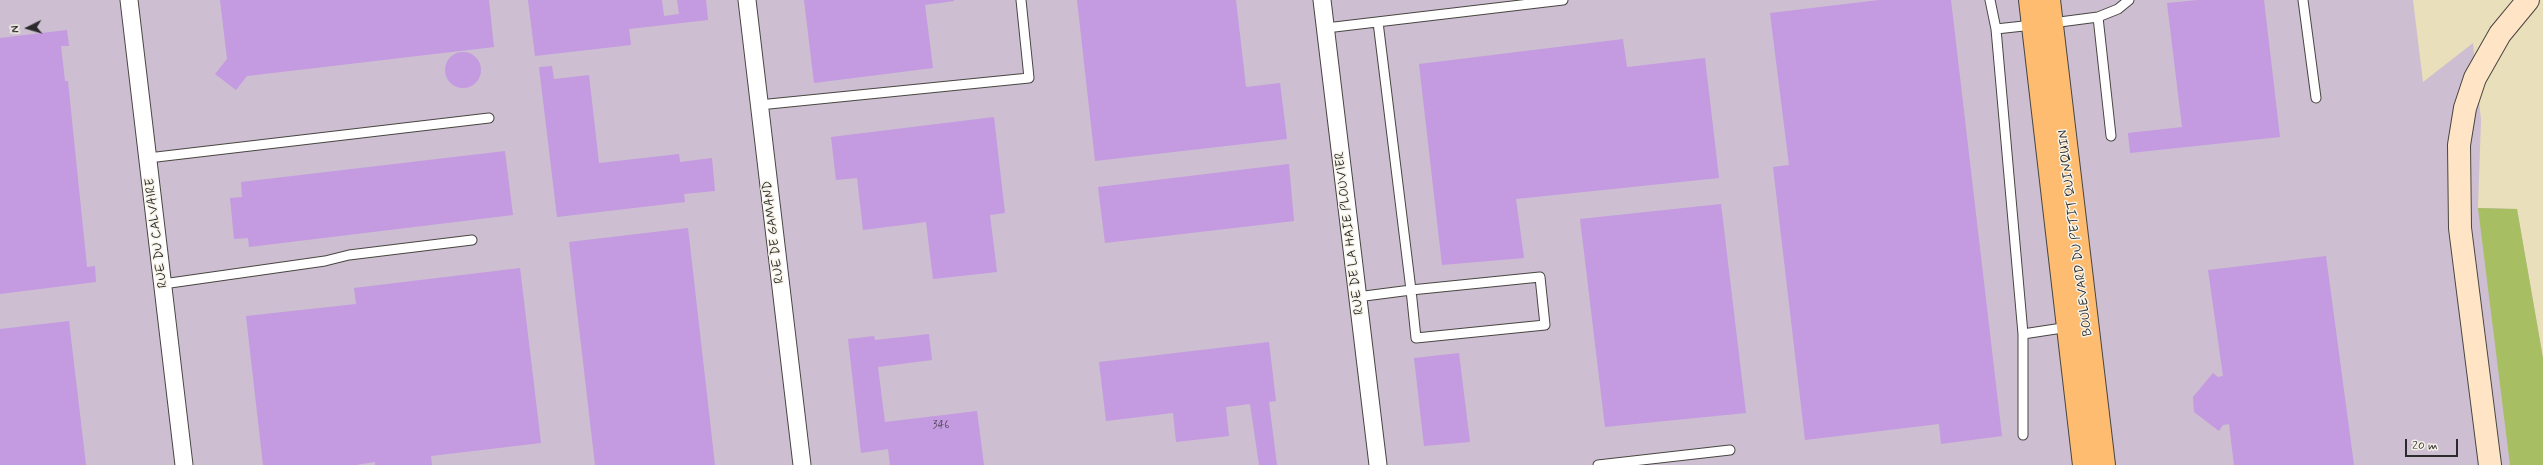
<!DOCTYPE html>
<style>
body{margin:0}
#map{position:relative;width:2543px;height:465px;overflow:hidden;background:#e9dfbb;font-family:Mynerve,sans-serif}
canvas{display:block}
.north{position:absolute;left:8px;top:8px;width:40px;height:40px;-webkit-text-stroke:3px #f7f3e8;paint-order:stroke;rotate:265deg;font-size:11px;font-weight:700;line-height:16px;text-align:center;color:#2b2b2b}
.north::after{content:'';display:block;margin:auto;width:14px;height:18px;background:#2b2b2b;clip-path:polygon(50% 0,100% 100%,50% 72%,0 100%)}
.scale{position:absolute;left:2405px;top:439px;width:53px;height:18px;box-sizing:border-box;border:2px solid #2b2b2b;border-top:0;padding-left:5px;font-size:12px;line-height:14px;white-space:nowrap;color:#2b2b2b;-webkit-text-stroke:3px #f7f3e8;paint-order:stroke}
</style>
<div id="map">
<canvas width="2543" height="465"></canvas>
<div class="north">N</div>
<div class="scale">20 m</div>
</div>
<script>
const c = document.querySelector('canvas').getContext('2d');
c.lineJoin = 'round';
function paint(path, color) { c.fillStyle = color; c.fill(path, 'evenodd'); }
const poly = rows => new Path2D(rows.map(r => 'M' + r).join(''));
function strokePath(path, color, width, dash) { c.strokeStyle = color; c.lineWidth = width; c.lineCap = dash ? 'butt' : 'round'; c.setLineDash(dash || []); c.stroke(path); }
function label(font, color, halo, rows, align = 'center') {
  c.font = font + ' Mynerve,sans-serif'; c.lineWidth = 3; c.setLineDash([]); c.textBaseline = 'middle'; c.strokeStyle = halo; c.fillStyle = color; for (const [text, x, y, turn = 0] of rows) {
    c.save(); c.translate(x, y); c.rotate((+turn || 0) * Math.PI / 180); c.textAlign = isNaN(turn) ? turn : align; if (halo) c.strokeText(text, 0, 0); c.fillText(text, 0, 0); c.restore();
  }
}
paint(poly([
 [0,0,2413,0,2423,82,2473,43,2481,120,2478,208,2517,209,2543,358,2543,465,0,465]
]), '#cdbed2');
paint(poly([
 [2478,208,2517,209,2543,358,2543,465,2510,465]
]), '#a8be63');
paint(poly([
 [220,0,489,0,494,47,247,76,236,90,215,74,227,59],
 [528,0,662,0,664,16,679,14,677,0,706,0,708,20,629,29,631,45,535,56],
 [804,0,954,0,954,1,925,5,933,68,814,83],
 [1077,0,1236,0,1246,87,1280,83,1287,139,1095,161],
 [1879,0,1951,0,2002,436,1941,444,1939,424,1805,440,1773,167,1789,165,1770,13],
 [2198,0,2264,0,2280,137,2130,153,2128,133,2182,127,2167,3],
 [67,30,69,46,61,46,65,81,68,81,87,267,95,266,96,282,0,294,0,38],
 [1623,39,1627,67,1705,58,1719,178,1516,199,1524,258,1442,265,1419,64],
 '445 70a18 18 0 1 1 36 0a18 18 0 1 1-36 0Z',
 [552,66,554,79,589,75,599,163,679,154,680,162,712,158,715,191,684,194,685,202,557,217,539,67],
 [994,117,1005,213,990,215,997,272,933,279,926,222,863,230,857,178,836,180,831,137],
 [505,151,513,215,249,247,248,238,234,239,230,198,242,197,241,182],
 [1289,164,1294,221,1105,243,1098,187],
 [1721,204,1746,413,1605,427,1580,219],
 [688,228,715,465,595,465,569,242],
 [2326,256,2354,465,2234,465,2229,424,2223,425,2219,431,2194,412,2193,397,2213,373,2218,377,2223,376,2208,270],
 [520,268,541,443,431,456,432,465,375,465,375,462,356,465,263,465,246,316,356,304,354,288],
 [69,321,86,465,0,465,0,329],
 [929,334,932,360,878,367,885,422,977,411,984,465,890,465,888,449,861,453,848,339,874,336,875,340],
 [1269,342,1276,401,1269,402,1277,465,1259,465,1250,404,1226,407,1229,436,1176,442,1173,413,1106,421,1099,362],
 [1459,353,1470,442,1424,446,1414,358]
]), '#c49ae0');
const lane = poly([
 [1990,0,1996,29,2023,334,2023,435],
 [2303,0,2316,98],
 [2098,17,2111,136],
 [2052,23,2098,17,2118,9,2129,0],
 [1326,28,1563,0],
 [1996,29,2033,25],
 [759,105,1029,78,1021,0],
 [148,158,489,118],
 [163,284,325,261,349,255,472,240],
 [1357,297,1411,290,1540,277,1545,325,1416,338,1411,290,1378,22],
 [2023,334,2069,327],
 [1598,465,1730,450]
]);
const street = poly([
 [129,0,184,465],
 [747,0,802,465],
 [1322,0,1378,465]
]);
const secondary = poly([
 [2490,465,2460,228,2459,145,2465,108,2475,78,2500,34,2528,0]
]);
const primary = poly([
 [2030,0,2084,465],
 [2049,0,2104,465]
]);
strokePath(lane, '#484641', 11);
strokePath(street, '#484641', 19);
strokePath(secondary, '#484641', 24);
strokePath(primary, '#484641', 24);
strokePath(lane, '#fff', 9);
strokePath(street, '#fff', 17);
strokePath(secondary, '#ffe4c6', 22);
strokePath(primary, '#febc70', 22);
label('11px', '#514758', null, [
 ["346",941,426]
]);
label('13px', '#2b2b2b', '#f7f3e8', [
 ["RUE DE GAMAND",774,232,-97],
 ["RUE DU CALVAIRE",157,233,-97],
 ["RUE DE LA HAIE PLOUVIER",1350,233,-97],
 ["BOULEVARD DU PETIT QUINQUIN",2076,233,-97]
]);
</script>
